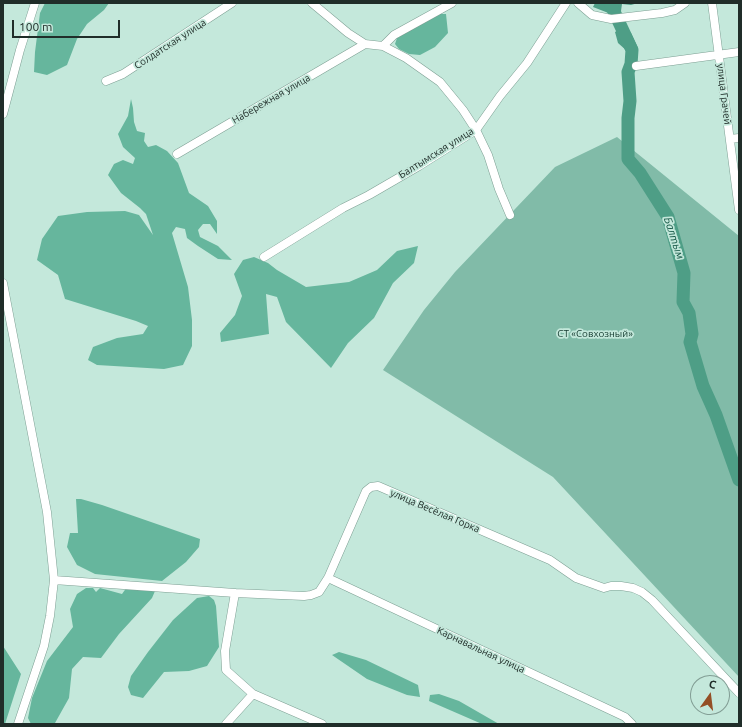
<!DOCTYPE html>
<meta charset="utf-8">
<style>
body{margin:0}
#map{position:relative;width:742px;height:727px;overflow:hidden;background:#c4e8db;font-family:Ubuntu,sans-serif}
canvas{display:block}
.frame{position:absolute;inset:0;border:4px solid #202d29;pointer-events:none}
.north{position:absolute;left:690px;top:675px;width:40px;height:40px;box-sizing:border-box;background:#c4e8db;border:1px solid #829d94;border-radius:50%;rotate:14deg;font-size:11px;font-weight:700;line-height:16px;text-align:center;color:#202d29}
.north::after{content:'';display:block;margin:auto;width:14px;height:18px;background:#944f25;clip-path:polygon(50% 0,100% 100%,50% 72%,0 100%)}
.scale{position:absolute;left:12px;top:20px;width:108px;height:18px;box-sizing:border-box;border:2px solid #202d29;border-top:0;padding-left:5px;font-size:12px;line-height:14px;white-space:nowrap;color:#202d29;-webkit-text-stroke:3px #c4e8db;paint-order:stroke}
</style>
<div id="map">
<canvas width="742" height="727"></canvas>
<div class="frame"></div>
<div class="north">С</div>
<div class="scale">100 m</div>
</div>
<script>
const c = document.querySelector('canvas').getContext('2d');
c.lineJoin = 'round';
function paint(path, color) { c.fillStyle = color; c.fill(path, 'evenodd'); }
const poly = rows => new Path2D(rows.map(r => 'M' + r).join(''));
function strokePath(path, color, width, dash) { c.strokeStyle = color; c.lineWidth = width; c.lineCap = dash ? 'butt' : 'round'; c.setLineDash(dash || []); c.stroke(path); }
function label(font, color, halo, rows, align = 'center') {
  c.font = font + ' Ubuntu,sans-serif'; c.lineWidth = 3.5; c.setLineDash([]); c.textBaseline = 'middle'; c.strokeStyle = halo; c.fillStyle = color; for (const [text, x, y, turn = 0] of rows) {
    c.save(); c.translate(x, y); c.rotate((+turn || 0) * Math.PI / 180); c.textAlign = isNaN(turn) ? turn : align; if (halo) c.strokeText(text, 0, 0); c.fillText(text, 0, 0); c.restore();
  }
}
paint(poly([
 [617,137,739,236,739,677,553,477,383,370,424,310,455,272,555,167]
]), '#81bba8');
paint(poly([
 [45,3,109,3,104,10,87,24,77,39,67,65,47,75,34,72,35,52,40,13],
 [436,14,446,14,448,33,435,47,420,55,409,54,399,49,395,44,397,38,406,31],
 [131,99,133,108,134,122,137,131,145,133,144,141,148,147,156,145,167,151,178,163,189,193,208,206,217,221,217,234,210,224,203,224,198,230,200,237,218,246,232,260,218,259,198,246,187,238,185,229,176,227,172,233,188,287,192,320,192,346,183,365,164,369,97,365,88,360,93,347,117,338,143,334,148,326,136,321,65,299,58,275,37,260,42,239,58,216,87,212,125,211,139,215,153,235,146,214,140,208,121,193,108,175,114,164,123,160,133,164,135,158,123,147,118,134,128,116],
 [418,246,414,263,393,283,374,318,348,343,331,368,286,322,277,297,266,294,269,334,221,342,220,333,235,315,242,296,234,274,243,260,254,257,268,263,277,270,306,287,349,282,377,270,397,251],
 [76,499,81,499,102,505,200,539,199,547,186,562,162,581,95,574,77,565,67,547,70,533,78,533],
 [127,587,155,591,152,598,119,634,101,658,83,657,72,669,69,698,55,723,31,724,28,718,32,698,47,661,73,627,70,609,77,594,86,588,93,588,96,592,100,588,122,594],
 [209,596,214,600,216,606,219,647,207,666,189,671,164,672,143,698,131,695,128,687,131,676,148,652,173,620,197,598],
 [3,646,21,674,5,724,3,724],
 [339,652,366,660,418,685,420,697,407,695,367,679,332,655],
 [439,694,459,701,499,724,482,724,429,701,430,695]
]), '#66b69d');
paint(poly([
 [595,3,638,3,631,5,622,4,621,11,611,14,593,7],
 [624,26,631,33,638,48,627,51,618,43,615,32]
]), '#4e9e86');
strokePath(poly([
 [610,3,632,50,631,64,628,72,630,101,628,118,628,159,640,173,668,217,684,273,683,302,689,313,692,334,690,342,703,386,716,415,739,480]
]), '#4e9e86', 13);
const minor = poly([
 [312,3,348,33,365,44,383,46,406,58,440,82,463,110,476,130,488,155,499,189,510,215],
 [578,3,592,15,611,19,662,13,675,10,685,3],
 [712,3,739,210],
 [383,46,394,35,452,3],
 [636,66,739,52],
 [106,81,123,74,232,3],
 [3,114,20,50,35,3],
 [730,139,739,138],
 [177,154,365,44],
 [264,257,343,208,369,195,419,166,476,130,500,96,527,63,566,3],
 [3,283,47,512,54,580,50,616,44,646,18,724],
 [328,578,625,717,632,724],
 [54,580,235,593,304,596,311,595,319,592,328,578,366,491,371,487,378,486,550,560,576,578,604,588,611,586,621,586,633,588,642,592,652,600,739,693],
 [235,593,225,651,226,670,253,694,322,724],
 [226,724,253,694]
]);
strokePath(minor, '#7d9f93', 9);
strokePath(minor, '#fff', 8);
label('10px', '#202d29', '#c4e8db', [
 ["Солдатская улица",170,44,-33],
 ["улица Грачей",724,94,83],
 ["Набережная улица",271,99,-30],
 ["Балтымская улица",436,153,-32],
 ["улица Весёлая Горка",435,511,23],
 ["Карнавальная улица",481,650,25]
]);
label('10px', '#11372c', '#c4e8db', [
 ["СТ «Совхозный»",595,334]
]);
label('italic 11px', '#125443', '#c4e8db', [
 ["Балтым",674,238,72]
]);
</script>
